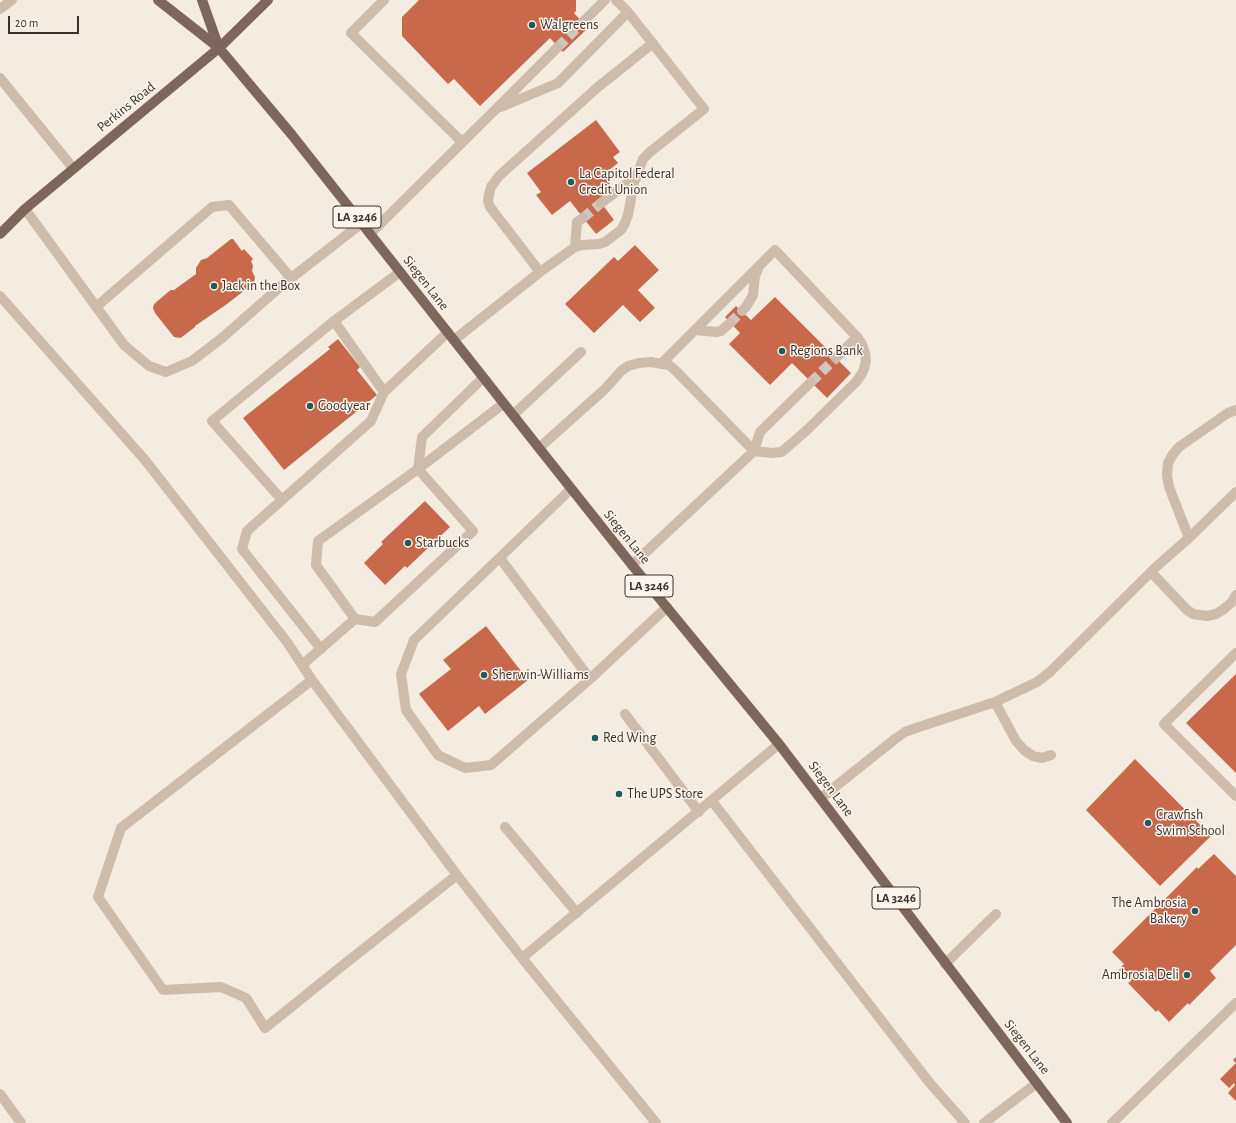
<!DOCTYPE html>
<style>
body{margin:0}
#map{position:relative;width:1236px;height:1123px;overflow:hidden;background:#f4ebe1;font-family:"Alegreya Sans",sans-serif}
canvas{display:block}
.scale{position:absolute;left:8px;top:16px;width:71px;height:18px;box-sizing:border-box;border:2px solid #3b302b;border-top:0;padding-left:5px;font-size:12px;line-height:14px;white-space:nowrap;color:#3b302b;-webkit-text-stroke:3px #fbf5ee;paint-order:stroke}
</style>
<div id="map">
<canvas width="1236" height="1123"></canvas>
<div class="scale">20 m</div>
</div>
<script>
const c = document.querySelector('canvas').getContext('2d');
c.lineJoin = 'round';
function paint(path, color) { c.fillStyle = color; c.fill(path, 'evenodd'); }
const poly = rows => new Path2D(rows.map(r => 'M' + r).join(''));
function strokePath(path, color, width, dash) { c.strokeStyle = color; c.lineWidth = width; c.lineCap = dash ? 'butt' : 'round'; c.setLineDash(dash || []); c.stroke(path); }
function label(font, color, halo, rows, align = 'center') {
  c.font = font + ' "Alegreya Sans",sans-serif'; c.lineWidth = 3; c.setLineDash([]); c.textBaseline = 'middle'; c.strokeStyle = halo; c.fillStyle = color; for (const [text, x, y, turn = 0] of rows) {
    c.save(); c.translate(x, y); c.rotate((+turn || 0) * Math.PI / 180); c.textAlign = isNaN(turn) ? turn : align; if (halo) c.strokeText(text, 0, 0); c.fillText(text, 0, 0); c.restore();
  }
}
paint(poly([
 [419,0,576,0,576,11,574,13,588,28,563,52,550,38,480,106,454,79,448,84,402,36,402,17],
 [596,120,620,152,613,157,618,163,603,175,614,189,599,200,614,220,596,234,570,201,552,215,536,195,541,192,527,173],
 [231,239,233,239,242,251,244,249,253,259,251,261,253,266,252,271,255,277,254,283,227,304,195,326,195,327,182,337,180,338,174,337,155,313,153,308,154,304,167,293,171,290,174,290,196,274,196,268,201,260,207,258],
 [635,245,659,270,638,290,655,308,640,322,623,305,594,333,565,304,614,257,618,261],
 [775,297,851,373,827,398,792,363,770,385,729,344,740,333,725,317,736,306,751,320],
 [338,339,360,367,357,370,377,395,284,470,243,418,330,349,328,347],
 [425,501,450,527,407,568,405,566,385,585,364,563,383,544,381,542],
 [486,626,528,680,485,714,479,706,448,731,419,694,451,669,443,660],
 [1236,674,1236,773,1186,723],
 [1135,759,1211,836,1160,886,1086,810],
 [1214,854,1236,876,1236,945,1210,971,1216,978,1189,1005,1188,1003,1169,1022,1158,1010,1156,1012,1128,983,1131,981,1119,970,1124,964,1112,952,1197,867,1198,869],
 [1236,1057,1236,1101,1228,1093,1235,1085,1234,1083,1229,1088,1220,1079,1236,1063,1233,1060]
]), '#c8694b');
strokePath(poly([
 [558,47,583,22],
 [583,218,601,203],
 [730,323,742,311],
 [811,382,836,358]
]), '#cfc6bd', 10, [10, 5]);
strokePath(poly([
 [384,0,351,33,462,142],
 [0,9,12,0],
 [583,22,605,0],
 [0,78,73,168],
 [501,107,558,83,628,12],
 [601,203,636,177],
 [25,209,124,345,149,366,166,372,192,361,222,338,281,286,362,223],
 [370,234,496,109,558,47],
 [575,247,577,222,583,218],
 [540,272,490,207,488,201,489,194,491,187,499,176,598,87,653,43],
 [0,296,145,460,287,642,312,680,121,828,98,897,163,990,221,987,246,998,265,1028,342,966,457,875,522,958],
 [96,307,212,207,229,205,291,278],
 [742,311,746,307,753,295,755,276,758,269],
 [695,330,716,332,721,331,730,323],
 [454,340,540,272,575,247,583,245,599,244,605,242,621,230,625,223,628,215,634,183,643,159,650,152,704,109,628,12,616,0],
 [836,358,857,337],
 [662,363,775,250,857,337,862,344,865,353,866,361,864,369,861,375,856,382,807,430,784,450,781,452,772,453,754,451,760,432,811,382],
 [483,378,422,437,418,469,503,404],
 [384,392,448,332],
 [513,415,581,352],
 [539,448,605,389,621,371,628,366,639,363,651,362,669,365,675,370,754,451,632,565],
 [571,489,414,640,401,674,406,710,438,755,465,768,491,765,590,679,667,607],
 [282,500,212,421,334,321],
 [1189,538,1169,487,1167,475,1168,463,1173,454,1179,447,1228,413,1236,410],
 [500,558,590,679],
 [1151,572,1187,610,1193,614,1207,616,1216,614,1224,609,1232,602,1236,595],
 [321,649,242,549,247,531,371,421,384,392,334,321,400,272],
 [1236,653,1164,724,1236,796],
 [302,665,355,619,316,565,318,541,418,469,473,531,375,622,355,619],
 [312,680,457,875],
 [995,702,1016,741,1024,750,1033,756,1037,757,1042,758,1051,755],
 [625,714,699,812],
 [821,798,895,739,905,732,916,728,995,702,1037,682,1050,672,1157,566,1189,538,1236,492],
 [712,801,929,1082,965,1123],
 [505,827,577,913],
 [945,964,996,914],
 [0,1094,21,1123],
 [656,1123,522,958,779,744],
 [984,1123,1037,1083],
 [1112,1123,1236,1003]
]), '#cdbbac', 10);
strokePath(poly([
 [158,0,219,48,292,135,539,448,632,565,779,744,1067,1123],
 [202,0,219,48],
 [0,234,25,209,219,48,268,0]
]), '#7d675c', 10);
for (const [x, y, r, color] of [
 [532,25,4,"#1f5a5e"],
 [571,182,4,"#1f5a5e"],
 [214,286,4,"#1f5a5e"],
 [782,351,4,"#1f5a5e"],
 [310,406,4,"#1f5a5e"],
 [408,543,4,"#1f5a5e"],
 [484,675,4,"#1f5a5e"],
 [595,738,4,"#1f5a5e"],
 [619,794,4,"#1f5a5e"],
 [1148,823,4,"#1f5a5e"],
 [1195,911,4,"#1f5a5e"],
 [1187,975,4,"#1f5a5e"]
]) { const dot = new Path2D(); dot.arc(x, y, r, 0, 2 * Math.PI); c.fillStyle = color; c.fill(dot); strokePath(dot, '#fbf5ee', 1.5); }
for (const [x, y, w] of [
 [357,217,48],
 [649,586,48],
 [896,898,48]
]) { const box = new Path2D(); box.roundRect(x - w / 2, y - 11, w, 22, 3); c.fillStyle = '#fbf5ee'; c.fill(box); strokePath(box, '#3b302b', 1); }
label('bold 13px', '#3b302b', null, [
 ["LA 3246",357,217],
 ["LA 3246",649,586],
 ["LA 3246",896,898]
]);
label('14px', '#3b302b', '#fbf5ee', [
 ["Walgreens",540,25],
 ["La Capitol Federal",579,174],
 ["Credit Union",579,190],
 ["Jack in the Box",222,286],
 ["Regions Bank",790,351],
 ["Goodyear",318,406],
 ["Starbucks",416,543],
 ["Sherwin-Williams",492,675],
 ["Red Wing",603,738],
 ["The UPS Store",627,794],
 ["Crawfish",1156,815],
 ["Swim School",1156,831],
 ["The Ambrosia",1187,903,"right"],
 ["Bakery",1187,919,"right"],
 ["Ambrosia Deli",1179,975,"right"]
], 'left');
label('14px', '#3b302b', '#fbf5ee', [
 ["Perkins Road",126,107,-39],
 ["Siegen Lane",426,283,52],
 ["Siegen Lane",627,537,51],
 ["Siegen Lane",831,789,53],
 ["Siegen Lane",1027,1047,52]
]);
</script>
